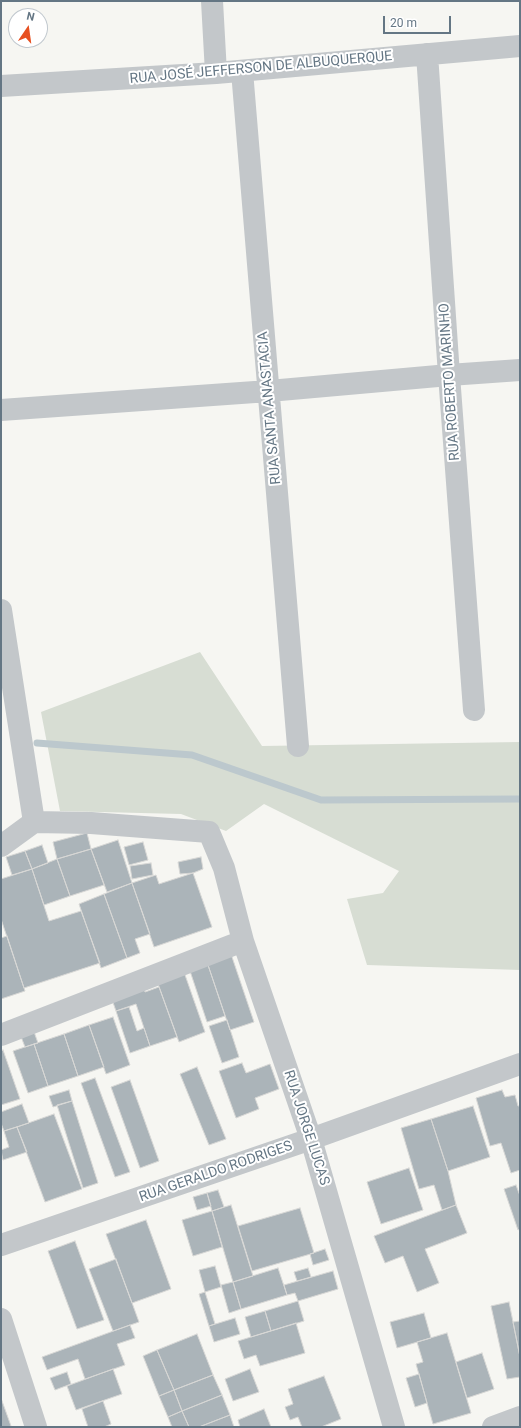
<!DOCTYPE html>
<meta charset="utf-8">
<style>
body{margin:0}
#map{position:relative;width:521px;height:1428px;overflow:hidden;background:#f6f6f2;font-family:Roboto,sans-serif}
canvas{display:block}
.frame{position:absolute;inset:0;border:2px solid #647684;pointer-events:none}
.north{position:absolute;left:8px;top:8px;width:40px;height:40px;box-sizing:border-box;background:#fff;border:1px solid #c1c8ce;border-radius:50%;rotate:13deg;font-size:11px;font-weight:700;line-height:16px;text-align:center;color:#647684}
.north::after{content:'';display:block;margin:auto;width:14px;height:18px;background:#e75021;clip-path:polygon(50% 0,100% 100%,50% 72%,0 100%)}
.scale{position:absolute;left:383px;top:16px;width:68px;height:18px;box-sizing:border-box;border:2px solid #647684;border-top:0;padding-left:5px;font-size:12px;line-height:14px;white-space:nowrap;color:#647684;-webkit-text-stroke:3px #fff;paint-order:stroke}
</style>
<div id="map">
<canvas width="521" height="1428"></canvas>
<div class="frame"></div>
<div class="north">N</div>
<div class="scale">20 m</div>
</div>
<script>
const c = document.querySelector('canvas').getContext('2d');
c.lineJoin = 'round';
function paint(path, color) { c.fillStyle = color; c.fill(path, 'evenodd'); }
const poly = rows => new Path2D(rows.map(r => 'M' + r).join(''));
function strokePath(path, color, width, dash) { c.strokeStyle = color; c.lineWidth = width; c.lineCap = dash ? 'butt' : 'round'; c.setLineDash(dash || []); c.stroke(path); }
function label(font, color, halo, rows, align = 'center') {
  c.font = font + ' Roboto,sans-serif'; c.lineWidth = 4; c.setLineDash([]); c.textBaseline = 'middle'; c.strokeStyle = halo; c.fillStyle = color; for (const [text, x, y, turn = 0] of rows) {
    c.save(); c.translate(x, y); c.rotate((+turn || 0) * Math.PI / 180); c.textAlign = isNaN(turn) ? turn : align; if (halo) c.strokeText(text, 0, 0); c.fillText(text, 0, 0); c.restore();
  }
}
paint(poly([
 [200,652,262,746,520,742,520,970,367,965,347,899,383,893,399,871,264,804,226,831,181,814,60,811,41,712]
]), '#d7ddd3');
strokePath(poly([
 [37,743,192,755,321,800,520,799]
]), '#bcc8cd', 7);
const building = poly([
 [87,833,91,849,57,859,53,842,87,833],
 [118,840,132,883,107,892,91,849,118,840],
 [143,842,148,860,129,865,124,847,143,842],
 [42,845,48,863,32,869,25,851,42,845],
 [91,849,104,885,70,896,57,859,91,849],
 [25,851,32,869,12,875,6,857,25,851],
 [201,857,203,869,193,873,180,874,178,862,201,857],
 [57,859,70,896,44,905,32,869,57,859],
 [151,863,153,875,132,879,130,866,151,863],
 [32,869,49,921,81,911,100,963,24,988,1,919,1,879,32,869],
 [193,873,212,927,154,947,132,883,156,875,159,884,193,873],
 [132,883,150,934,135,939,140,953,127,958,104,894,132,883],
 [104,894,127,958,101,968,79,904,104,894],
 [7,936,25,991,1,999,1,938,7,936],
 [231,954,254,1022,230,1030,207,962,231,954],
 [207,962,225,1016,207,1022,189,968,207,962],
 [184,972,205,1032,179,1042,157,981,184,972],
 [142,983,145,992,159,987,177,1037,150,1046,136,1004,116,1011,110,994,142,983],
 [129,1007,137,1031,144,1028,150,1046,130,1053,116,1011,129,1007],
 [113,1017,130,1065,106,1074,89,1025,113,1017],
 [227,1020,239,1057,222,1063,209,1026,227,1020],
 [89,1025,104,1067,78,1076,64,1034,89,1025],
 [33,1029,38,1043,25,1047,20,1034,33,1029],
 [64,1034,78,1076,48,1086,34,1044,64,1034],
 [34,1044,48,1086,28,1093,13,1051,34,1044],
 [3,1050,20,1099,1,1105,1,1051,3,1050],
 [242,1063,246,1073,270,1064,279,1089,255,1098,259,1109,236,1118,219,1071,242,1063],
 [197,1067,226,1139,209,1145,180,1074,197,1067],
 [95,1078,130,1172,115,1177,81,1083,95,1078],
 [130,1080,159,1161,140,1168,111,1087,130,1080],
 [69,1090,72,1101,53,1107,49,1096,69,1090],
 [502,1090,505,1097,515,1095,518,1106,520,1106,520,1170,511,1173,501,1143,490,1146,476,1098,502,1090],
 [72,1101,98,1183,83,1188,57,1105,72,1101],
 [22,1104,29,1123,4,1131,1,1123,1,1112,22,1104],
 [473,1106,490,1157,448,1171,431,1119,473,1106],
 [54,1114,82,1189,45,1202,17,1127,54,1114],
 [431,1119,448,1171,456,1205,442,1210,434,1185,419,1189,401,1128,431,1119],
 [17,1127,27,1152,3,1160,1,1150,9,1147,4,1131,17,1127],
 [409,1168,423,1210,381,1224,367,1182,409,1168],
 [516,1185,520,1196,520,1229,518,1230,504,1189,516,1185],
 [218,1190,224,1207,212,1211,207,1193,218,1190],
 [207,1193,211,1206,197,1210,193,1197,207,1193],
 [231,1205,253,1276,233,1282,212,1211,231,1205],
 [456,1205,467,1233,425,1249,439,1283,417,1292,403,1256,385,1263,374,1236,456,1205],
 [300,1208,314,1253,252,1271,238,1226,300,1208],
 [212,1211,222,1247,193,1256,182,1220,212,1211],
 [146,1220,171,1289,132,1303,106,1234,146,1220],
 [75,1241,104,1320,77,1329,48,1251,75,1241],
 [325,1249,329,1260,313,1265,310,1254,325,1249],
 [116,1259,139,1322,113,1331,89,1269,116,1259],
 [215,1266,221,1287,205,1292,199,1270,215,1266],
 [278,1268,287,1295,241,1309,233,1282,278,1268],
 [308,1268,311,1277,297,1281,294,1272,308,1268],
 [333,1271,338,1289,298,1301,295,1293,287,1295,284,1285,333,1271],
 [233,1282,241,1309,229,1313,221,1285,233,1282],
 [205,1292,215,1324,209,1326,199,1294,205,1292],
 [298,1301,304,1321,271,1331,265,1311,298,1301],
 [509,1302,520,1357,520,1377,507,1379,491,1306,509,1302],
 [265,1311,271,1331,251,1337,245,1317,265,1311],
 [424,1313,431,1338,397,1348,390,1322,424,1313],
 [235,1318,240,1334,214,1342,209,1326,235,1318],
 [520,1321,520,1357,513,1322,520,1321],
 [296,1323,305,1353,260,1366,256,1355,244,1359,238,1341,296,1323],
 [130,1325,135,1338,117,1344,125,1365,85,1379,78,1359,47,1370,42,1357,130,1325],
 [447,1333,471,1413,433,1424,416,1364,423,1362,417,1342,447,1333],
 [197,1334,213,1375,174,1390,157,1350,197,1334],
 [157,1350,174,1390,159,1396,143,1356,157,1350],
 [482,1353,494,1389,467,1398,456,1362,482,1353],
 [113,1369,122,1394,76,1410,67,1386,113,1369],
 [250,1369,259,1392,233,1401,225,1379,250,1369],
 [67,1372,71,1384,55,1390,50,1378,67,1372],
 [419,1374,427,1403,415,1407,406,1378,419,1374],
 [213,1375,222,1395,182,1411,174,1390,213,1375],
 [324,1376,341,1419,321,1427,302,1427,298,1417,290,1420,285,1407,293,1404,288,1389,324,1376],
 [174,1390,182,1411,168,1417,159,1396,174,1390],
 [222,1395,230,1415,199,1427,189,1427,182,1411,222,1395],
 [2,1401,11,1426,7,1427,1,1427,1,1402,2,1401],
 [103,1401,111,1424,104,1427,88,1427,82,1409,103,1401],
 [264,1409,271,1427,240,1427,238,1420,264,1409],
 [182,1411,189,1427,172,1427,168,1417,182,1411],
 [230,1415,234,1427,199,1427,230,1415]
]);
paint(building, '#abb4b9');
strokePath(building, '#d7d7d5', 1);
strokePath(poly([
 [212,1,216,73],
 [427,54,449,375,474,710],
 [242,71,298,746],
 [1,86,216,73,520,46],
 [1,410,269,391,449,375,520,370],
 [1,610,34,822],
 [34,822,91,823,209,832,224,868,243,941,311,1139,394,1427],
 [1,846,34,822],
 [1,1035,243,941],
 [1,1245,311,1139,520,1064],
 [1,1319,36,1427],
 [493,1427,520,1417]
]), '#c3c7ca', 22);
label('14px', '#647684', '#fff', [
 ["RUA JOSÉ JEFFERSON DE ALBUQUERQUE",261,68,-5],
 ["RUA ROBERTO MARINHO",450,382,-94],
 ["RUA SANTA ANASTACIA",270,408,-95],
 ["RUA JORGE LUCAS",306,1128,72],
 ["RUA GERALDO RODRIGES",216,1172,-19]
]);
</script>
